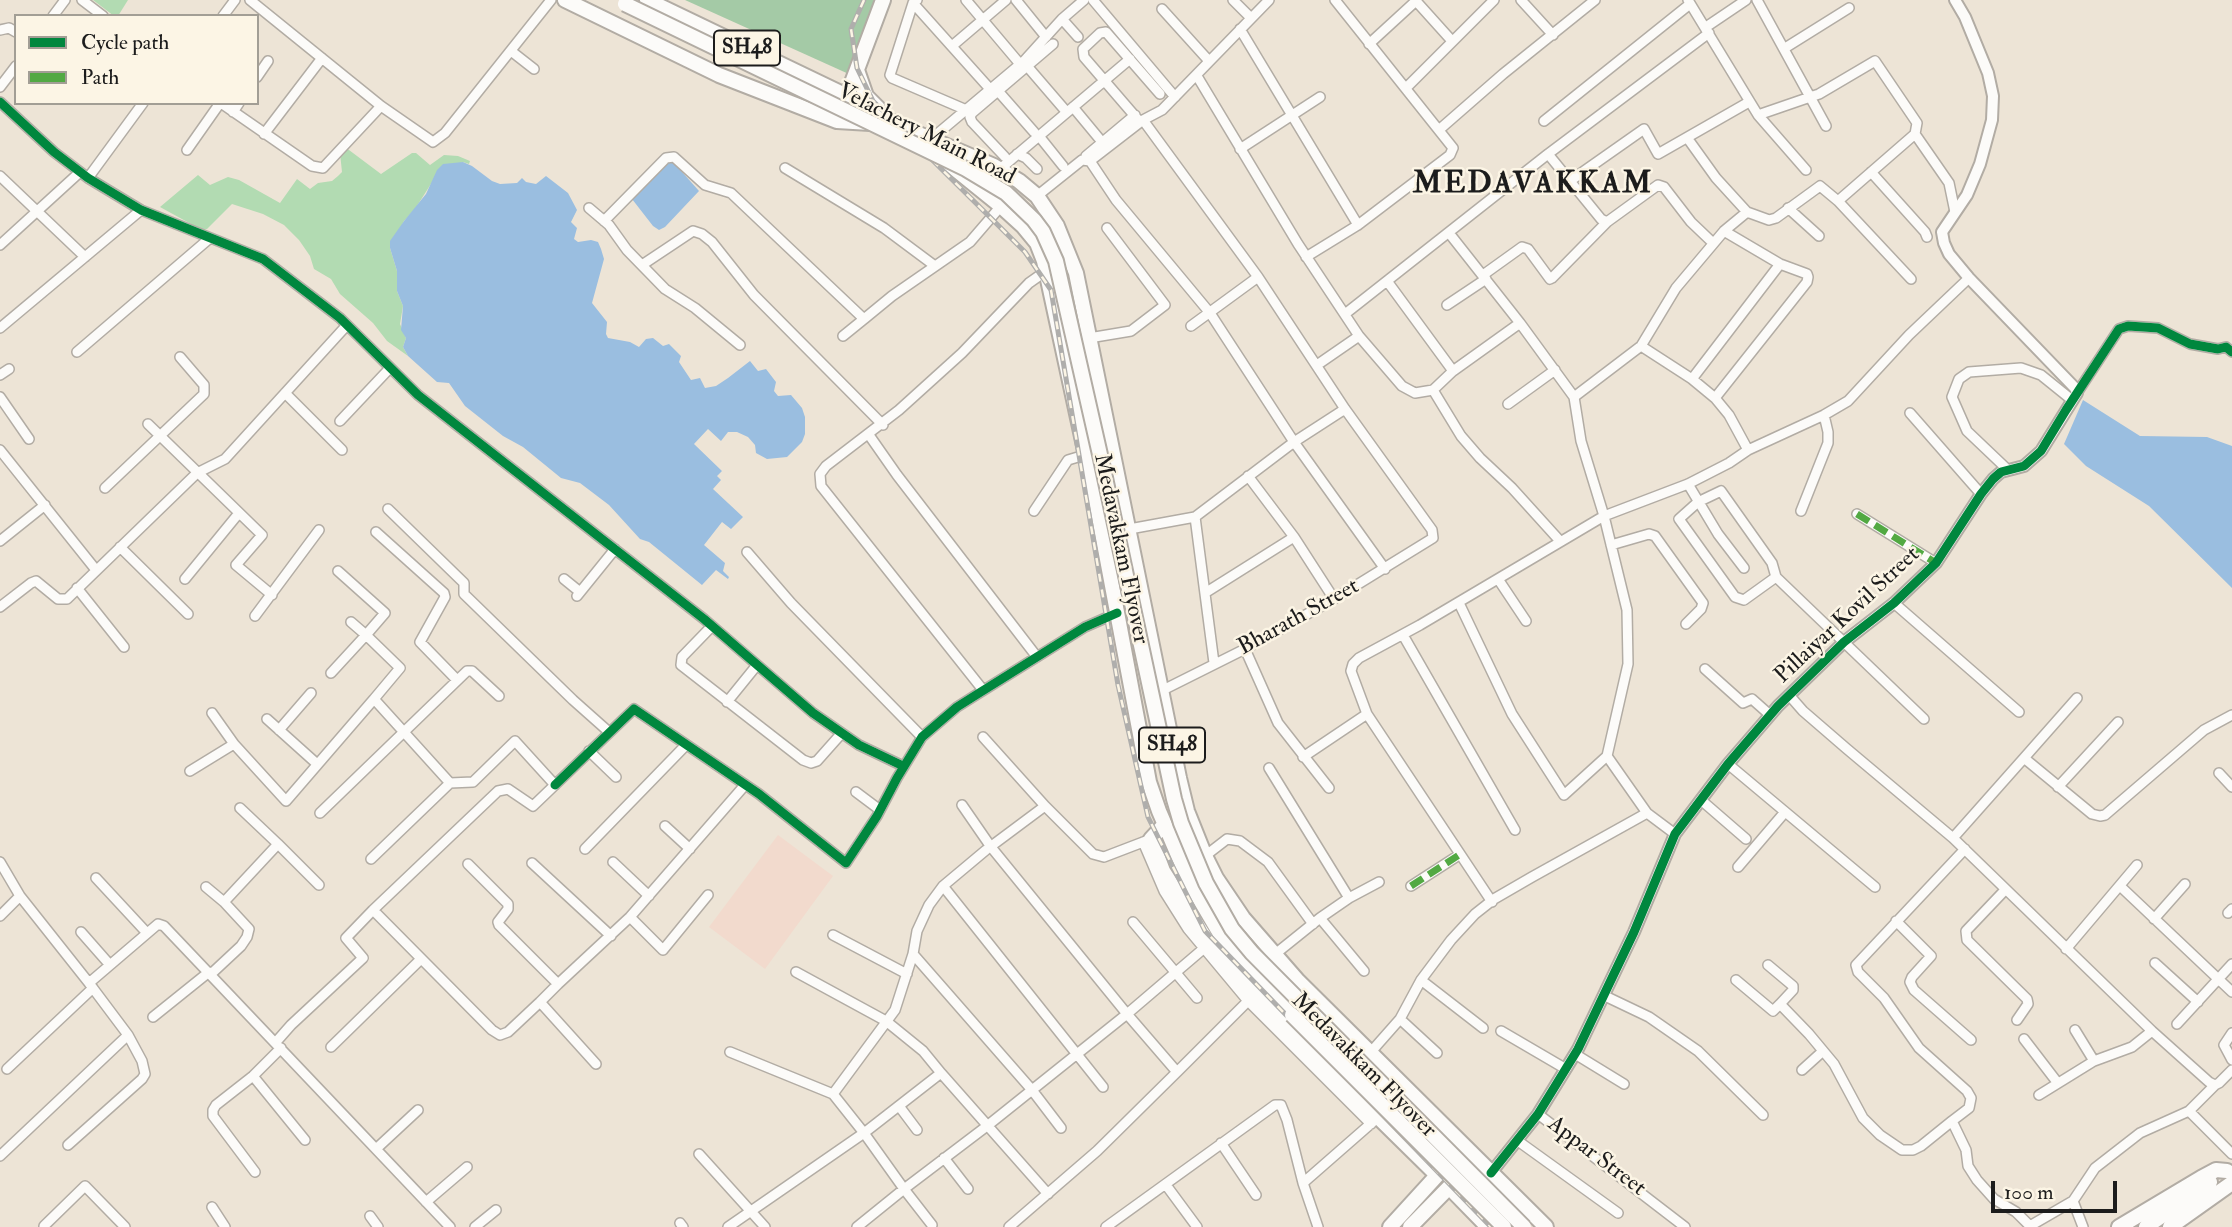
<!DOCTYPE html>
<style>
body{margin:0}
#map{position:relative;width:2232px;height:1227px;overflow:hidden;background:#ede4d6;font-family:"IM FELL Double Pica",serif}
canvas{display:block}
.legend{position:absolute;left:14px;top:14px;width:245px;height:91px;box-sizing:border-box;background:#fcf5e5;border:2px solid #a29e95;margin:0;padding:9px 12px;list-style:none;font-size:21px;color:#1c1c1c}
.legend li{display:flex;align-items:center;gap:14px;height:35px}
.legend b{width:35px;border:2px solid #a29e95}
.scale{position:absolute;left:1991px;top:1181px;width:126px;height:32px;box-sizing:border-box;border:4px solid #1c1c1c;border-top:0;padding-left:9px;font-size:21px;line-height:24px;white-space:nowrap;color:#1c1c1c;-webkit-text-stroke:5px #fcf5e5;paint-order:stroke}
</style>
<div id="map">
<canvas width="2232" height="1227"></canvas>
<ul class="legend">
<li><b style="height:9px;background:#00873e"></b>Cycle path</li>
<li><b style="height:9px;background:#52a943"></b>Path</li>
</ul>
<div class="scale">100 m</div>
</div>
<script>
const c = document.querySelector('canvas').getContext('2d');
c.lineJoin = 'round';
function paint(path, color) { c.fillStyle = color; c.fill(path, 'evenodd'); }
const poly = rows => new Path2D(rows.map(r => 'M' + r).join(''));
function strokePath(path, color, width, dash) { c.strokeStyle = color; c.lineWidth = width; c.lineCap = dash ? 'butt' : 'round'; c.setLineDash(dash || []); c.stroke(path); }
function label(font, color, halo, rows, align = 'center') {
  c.font = font + ' "IM FELL Double Pica",serif'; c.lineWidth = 5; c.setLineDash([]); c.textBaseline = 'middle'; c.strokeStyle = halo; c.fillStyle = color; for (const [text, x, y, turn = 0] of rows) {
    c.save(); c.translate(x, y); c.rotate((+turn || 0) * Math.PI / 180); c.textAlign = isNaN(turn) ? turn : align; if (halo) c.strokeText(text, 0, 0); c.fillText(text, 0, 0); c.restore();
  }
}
paint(poly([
 [778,835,833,876,765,969,709,927]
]), '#f2dacd');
paint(poly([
 [93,0,128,0,118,16,114,16],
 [345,147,381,174,412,153,416,153,430,165,444,155,458,156,470,161,469,164,463,162,436,176,415,209,404,221,390,248,397,271,397,291,403,306,400,324,406,338,403,347,408,356,387,341,373,323,340,294,331,279,314,269,310,256,299,240,284,225,263,214,232,204,207,229,202,230,160,207,198,175,210,185,228,177,239,180,280,203,297,179,310,189,318,183,332,181,338,176,342,172,340,153]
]), '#b2dbb2');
paint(poly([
 [685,0,874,0,851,75]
]), '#a4caa6');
paint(poly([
 [669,161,675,164,699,191,665,227,659,230,653,226,632,199,633,195],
 [463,162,472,166,492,181,500,184,517,183,522,178,526,182,536,184,546,176,568,193,577,210,571,222,577,228,574,239,578,242,591,240,598,242,601,249,604,259,592,303,607,322,606,334,608,338,630,342,639,347,646,339,653,338,663,346,669,344,681,356,679,362,691,380,700,378,705,388,716,386,728,378,750,361,758,371,766,369,776,382,774,391,778,396,791,395,802,408,805,417,805,434,802,442,787,457,767,459,756,453,755,445,748,437,737,432,728,432,721,441,708,429,694,444,722,471,717,476,721,480,713,489,743,517,731,529,722,522,704,545,725,563,723,571,729,577,728,579,716,570,702,585,649,542,640,539,609,505,580,483,561,478,523,447,503,436,465,406,449,383,437,382,408,356,403,347,406,338,401,330,403,306,397,291,397,271,390,248,390,241,404,221,426,194,437,170,443,164],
 [2083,400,2140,436,2207,437,2232,446,2232,588,2149,506,2086,466,2064,444]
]), '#9abee0');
const minor = poly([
 [82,0,103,16],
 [250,0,381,106,433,142,445,133,551,0],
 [917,0,913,3,890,75,892,78,964,109],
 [966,0,1020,64],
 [1016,0,1046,37],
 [1093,0,1175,97],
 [1233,0,1251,18],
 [1521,0,1553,35],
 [1688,0,1758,115,1806,170],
 [1757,0,1826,126],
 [1416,1,1452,41],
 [913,3,990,89],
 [1162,9,1209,61],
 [53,16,65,0],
 [223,16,235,0],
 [1062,19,1078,37],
 [1706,27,1746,0],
 [1240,29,1358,225],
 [0,30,9,28,16,32],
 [1369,44,1417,0],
 [952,46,1006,0],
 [1785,48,1849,8],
 [511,51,534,69],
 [1027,66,1064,109],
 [1197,76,1298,244,1359,336,1402,386,1415,393,1433,390,1453,371,1520,323],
 [257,77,268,61],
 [0,87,16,66],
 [1406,88,1494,0],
 [998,91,1034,132],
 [0,102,54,152,88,178,141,210,263,259,340,318,418,395,704,619,813,713,859,745,903,766],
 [221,103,312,166,323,168,381,106],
 [1073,107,1102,142],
 [233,112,239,103],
 [1758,115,1819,94,1875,61,1917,123,1915,134,1838,201],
 [1143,120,1258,277,1191,326],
 [1544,121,1690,4],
 [1140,122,1084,57,1083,49,1100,33,1106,32,1160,94],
 [1440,129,1503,74,1595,0],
 [264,134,322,58],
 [1915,134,1949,183,1955,212],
 [1039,136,1063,166],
 [1688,139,1716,178,1747,212,1769,220,1776,218,1820,186,1838,201,1911,279],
 [930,140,1024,61,1062,19,1084,0],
 [1240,149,1320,97],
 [187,150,220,103],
 [1017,154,1026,158,1037,169],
 [1548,154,1601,219,1607,222,1658,185,1664,187,1691,222,1713,243],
 [1086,156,1135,115],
 [1005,157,972,122,970,117,972,113,1053,44],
 [1090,161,1116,200,1210,313,1294,442,1385,569],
 [785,168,884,228,935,266],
 [1000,169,1130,59],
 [1871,172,1925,232,1927,237],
 [0,176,85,257],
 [88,178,143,103],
 [1570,181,1644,129,1658,154,1749,102],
 [1037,196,1082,160,1090,161,1143,120,1162,110,1269,0],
 [589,208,609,225,627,250,665,289,695,308,740,345],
 [1788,208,1819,236],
 [604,221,666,158,674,157,705,185,731,193,864,319,892,296,970,242,1001,206],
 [0,245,80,172],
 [1306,257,1358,225,1450,155,1453,148,1335,0],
 [642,265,693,231,702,234,712,242,754,295,883,425],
 [1483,275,1522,247,1528,249,1550,279,1552,278,1607,222],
 [1387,281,1453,371],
 [1447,305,1486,279],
 [1345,314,1548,154,1709,33],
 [0,328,141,210],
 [843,336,864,319],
 [1089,338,1131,331,1165,305,1107,228],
 [1641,346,1676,288,1724,231,1747,212],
 [77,352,210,238],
 [1317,365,1359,336],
 [0,375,9,369],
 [1692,379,1780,264],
 [1433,390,1461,436,1480,458,1512,488,1560,541],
 [285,393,342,450],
 [2077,393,2119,329,2128,326,2158,328,2190,344,2218,349,2226,347,2232,352],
 [0,397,29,439],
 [1574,397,1641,346,1692,379,1715,398,1729,415,1748,450],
 [1715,398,1807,282,1808,277,1807,274,1780,264,1724,231],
 [1508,404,1555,370],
 [1910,413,1981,494],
 [340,421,390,368],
 [148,424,262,535,236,565,272,595],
 [869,435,897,475,1037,657],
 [0,450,96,570],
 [2008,470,1967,431,1952,397,1959,379,1969,372,2021,368,2041,375,2072,400],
 [1248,476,1294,537,1334,599],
 [1688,484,1718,534,1744,568],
 [105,488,204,394,204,385,180,357],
 [388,509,464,583,464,594,573,700,609,732],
 [1034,511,1068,460,1088,454],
 [1801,511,1828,443,1828,432,1824,415],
 [1857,514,1936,563],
 [1195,517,1214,663],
 [1124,530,1195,517,1294,442,1345,409],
 [376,532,444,593,445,597,420,642,457,680],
 [0,541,45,505],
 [1611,545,1649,534,1655,536,1703,603,1701,609,1686,624],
 [120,547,188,614],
 [747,552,791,603,922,737],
 [338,571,385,613,366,635,400,668,374,699],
 [1776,577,1772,563,1721,491,1698,502,1679,519,1735,597,1744,600,1776,577,1924,719],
 [185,579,239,513],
 [564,579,580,592],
 [1498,579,1526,621],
 [77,588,124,647],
 [1205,593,1294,537],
 [577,596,615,549],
 [1459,603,1512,714,1564,795,1607,756],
 [1894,603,2019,712],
 [0,607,31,583,36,581,58,599,67,599,197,473,225,459,347,325],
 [255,616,319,530],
 [712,626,682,657,681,665,803,760,811,763,817,761,841,734],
 [1403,635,1515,830],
 [1245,649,1278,723,1329,788],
 [1705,669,1743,703,1752,699,1770,715],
 [331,673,366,635,351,622],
 [983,690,821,486,820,474,826,466,899,410,962,353,1029,283,1046,271],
 [1161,691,1245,649,1334,599,1433,538,1432,530,1345,409,1258,277],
 [1789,695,1803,711,1847,749,1953,838,2152,1031,2209,1082,2215,1085,2219,1083,2232,1070],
 [727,702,757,665],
 [212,713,234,744],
 [267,719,316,763],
 [279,730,311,693],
 [983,737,1045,806],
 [589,751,616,777],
 [1303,757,1367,714],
 [2024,758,2077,698],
 [1728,764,1875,887],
 [1269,768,1349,898],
 [190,771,234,744,286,801,374,699,450,783,473,782,515,741,555,785],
 [2219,773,2232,787],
 [2058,787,2118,722],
 [856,792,880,810],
 [1701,800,1746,839],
 [962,805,991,847,1127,1014,1177,1072,1097,1151,1009,1227],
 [240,808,278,844],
 [320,813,467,671,472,671,499,696],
 [1647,813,1675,834],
 [665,826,690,849],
 [1953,838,2024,758,2092,814,2100,816,2105,815,2204,730,2232,715],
 [1143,842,1164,891,1188,929,1248,1001,1371,1124],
 [585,849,686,745],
 [1205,856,1227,839,1240,841,1268,862,1313,924],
 [371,859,450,783],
 [0,862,20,896,89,983,158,924,164,926,450,1227],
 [613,862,649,896],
 [532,863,611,936],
 [468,864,508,904,508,909,498,922,499,925,558,984,630,917,745,785],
 [1738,867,1785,812],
 [96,878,147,933],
 [943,886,1103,1087],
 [1411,886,1459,855],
 [2120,886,2232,992],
 [206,887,224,902],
 [2005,890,1966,931,1967,940,2027,999,2028,1004,2017,1020],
 [1492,902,1367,714,1351,671,1353,664,1359,658,1420,625,1604,516,1688,484,1729,463,1748,450,1824,415,1848,401,1909,335,1969,278],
 [2228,913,2232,909],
 [0,916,20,896],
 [630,917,663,950,708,895],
 [1320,918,1364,971],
 [2154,919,2185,884],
 [1896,921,1931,956,1912,977,1910,982,1914,990,1971,1040],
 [1133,922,1197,998],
 [81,932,110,965],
 [833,935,907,974],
 [2066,949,2137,865],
 [913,954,1032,1090,1061,1128],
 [1274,955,1320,918,1349,898,1379,882],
 [2155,963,2198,1002],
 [1768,965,1793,986,1793,990,1780,1004],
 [796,972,886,1021,923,1051,941,1073],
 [211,974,241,946,247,937,249,929,224,902,278,844,319,885],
 [1421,980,1483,1028],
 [1736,980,1773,1011,1780,1004,1809,1034,1834,1064,1863,1118,1880,1135,1902,1150,1913,1150,1921,1146,1952,1121,1966,1150,1968,1166,1977,1180,1994,1199,2016,1212,2031,1227],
 [1605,996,1649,1017,1698,1051,1763,1115],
 [540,1002,558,984],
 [153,1017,209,972],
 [1400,1019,1437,1053],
 [2177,1024,2232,964],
 [2075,1030,2094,1061],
 [1501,1031,1566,1069],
 [2232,1033,2224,1045,2232,1060],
 [2024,1039,2057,1082],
 [276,1042,291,1025,363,958,346,938,373,910],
 [331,1047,420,960],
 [730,1052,833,1094],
 [1370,1053,1400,1019,1421,980,1451,940,1475,914,1494,899,1532,877,1647,813,1607,756,1628,664,1627,610,1604,516,1581,441,1574,397,1520,323,1449,233],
 [1575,1054,1624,1084],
 [596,1064,540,1002,508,1032,500,1035,492,1030,373,910,498,791,508,789,533,806,634,709,759,794,846,863,877,816,897,778,922,737,957,707,976,695,1085,627,1117,613],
 [7,1069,93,988],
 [1802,1070,1823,1051],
 [1177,1072,1250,999],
 [253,1076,305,1140],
 [2039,1095,2094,1061,2132,1047,2152,1031],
 [899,1106,917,1130],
 [2189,1111,2215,1085],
 [1538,1114,1685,1227],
 [1952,1121,1969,1108,1971,1098,1967,1091,1919,1048,1884,998,1858,972,1856,965,1965,849],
 [1518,1141,1618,1213],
 [1221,1143,1256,1195],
 [68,1145,142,1079,145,1074,142,1061,128,1035],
 [376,1149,418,1110],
 [699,1154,765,1227],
 [0,1156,128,1035,89,983],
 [944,1158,968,1189],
 [255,1172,213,1116,213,1110,216,1105,253,1076,281,1048],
 [1303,1183,1375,1120],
 [1166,1185,1197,1227],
 [1048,1194,941,1073,864,1133,833,1094,895,1010,913,954,917,931,929,905,943,886,986,850,1045,806,1093,854,1104,857,1151,839],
 [2073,1201,2083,1227],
 [426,1202,467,1167],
 [212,1207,225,1227],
 [370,1216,378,1227],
 [680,1223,683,1227],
 [44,1226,85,1186,125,1227],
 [2030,1226,2073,1201,2095,1168,2140,1133,2189,1111,2232,1154],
 [475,1227,496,1210],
 [728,1227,864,1133,904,1189,987,1126,1127,1014,1209,944],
 [857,1227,904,1189,932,1225],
 [1106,1227,1275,1105,1281,1105,1287,1120,1303,1183,1318,1227]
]);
const tertiary = poly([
 [1491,1173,1538,1114,1578,1049,1634,932,1675,834,1728,764,1778,706,1844,642,1894,603,1936,563,1981,494,1993,479,2001,472,2024,466,2041,451,2077,393,2075,388,1969,278,1949,254,1944,243,1942,232,1967,195,1980,164,1992,120,1993,96,1988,73,1965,17,1955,0]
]);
const primary = poly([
 [565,0,719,75,837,121,870,123],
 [647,0,847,96,902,127,994,166,1019,181,1037,196,1057,226,1076,273,1179,778,1187,811,1205,856,1216,878,1243,918,1298,981,1546,1227],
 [857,70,866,96,878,108],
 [844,104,883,0],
 [949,164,1001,206,1023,226,1037,243,1044,261,1097,506,1149,782,1159,811,1189,881,1226,944,1249,971,1292,1015],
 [1164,825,1151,839,1163,871,1209,944,1254,995,1437,1175],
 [1450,1188,1488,1227],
 [1390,1227,1442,1170],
 [1410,1227,1464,1172],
 [2119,1227,2201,1178,2216,1170,2227,1171],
 [2146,1227,2210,1182],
 [2170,1227,2232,1183]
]);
strokePath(minor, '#b2aca4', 12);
strokePath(tertiary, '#b2aca4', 14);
strokePath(primary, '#b2aca4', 18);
strokePath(minor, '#fcfbf9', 9);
strokePath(tertiary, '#fcfbf9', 10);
strokePath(primary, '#fcfbf9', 14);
const rail = poly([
 [864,0,851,29,857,68,873,101,1025,252,1051,290,1118,685,1148,817,1205,931,1491,1227]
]);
strokePath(rail, '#afaeac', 5);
strokePath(rail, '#fcf5e5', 2.5, [8]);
const primaryBridge = poly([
 [625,4,966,169,1006,193,1034,220,1043,232,1056,261,1101,459,1174,799,1181,823,1206,883,1232,929,1252,953,1524,1227],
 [1292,1015,1504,1227]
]);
strokePath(primaryBridge, '#b2aca4', 18, []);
strokePath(primaryBridge, '#fcfbf9', 14);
strokePath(poly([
 [1857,514,1936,563],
 [1411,886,1459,855]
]), '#52a943', 7, [14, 7]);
strokePath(poly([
 [0,102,54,152,88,178,141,210,263,259,340,318,418,395,704,619,813,713,859,745,903,766],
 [555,785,634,709,759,794,846,863,877,816,897,778,922,737,957,707,976,695,1085,627,1117,613],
 [1491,1173,1538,1114,1578,1049,1634,932,1675,834,1728,764,1778,706,1844,642,1894,603,1936,563,1981,494,1993,479,2001,472,2024,466,2041,451,2066,410,2119,329,2128,326,2158,328,2190,344,2218,349,2226,347,2232,352]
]), '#00873e', 9);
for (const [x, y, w] of [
 [747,48,66],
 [1172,745,66]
]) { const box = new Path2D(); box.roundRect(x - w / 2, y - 17.5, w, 35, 5); c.fillStyle = '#fcf5e5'; c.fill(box); strokePath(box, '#1c1c1c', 2); }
label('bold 21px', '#1c1c1c', null, [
 ["SH48",747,48],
 ["SH48",1172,745]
]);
label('23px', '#1c1c1c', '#fcf5e5', [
 ["Velachery Main Road",926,135,27],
 ["Medavakkam Flyover",1120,549,78],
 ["Pillaiyar Kovil Street",1848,616,-43],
 ["Bharath Street",1299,618,-29],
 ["Medavakkam Flyover",1363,1066,45],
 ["Appar Street",1596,1157,37]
]);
c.letterSpacing = '2px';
label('bold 30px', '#1c1c1c', '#fcf5e5', [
 ["MEDAVAKKAM",1533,186]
]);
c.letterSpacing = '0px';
</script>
